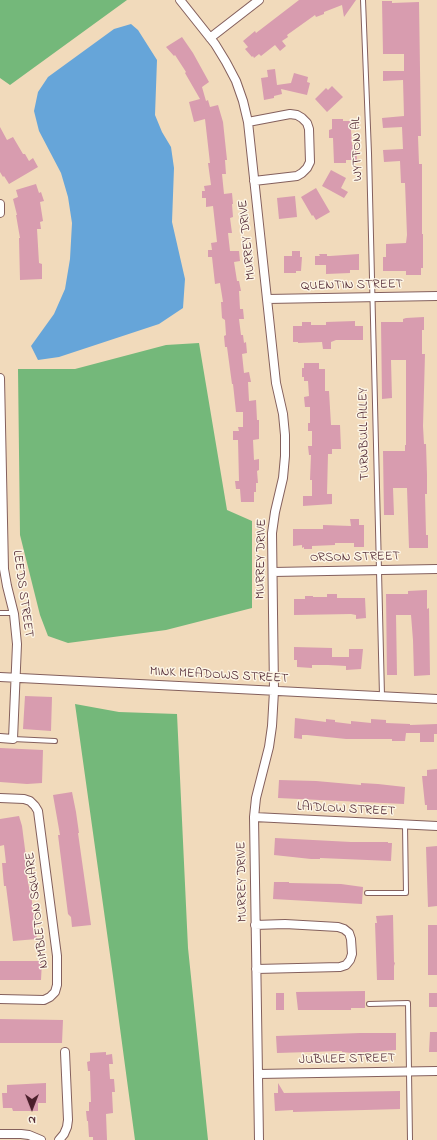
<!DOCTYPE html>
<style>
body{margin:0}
#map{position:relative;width:437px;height:1140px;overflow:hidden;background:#f1dabb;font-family:"Indie Flower",sans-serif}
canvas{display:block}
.north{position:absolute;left:12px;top:1088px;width:40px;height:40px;-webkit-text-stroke:3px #fcf5e5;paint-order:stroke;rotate:180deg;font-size:11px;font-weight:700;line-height:16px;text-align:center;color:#4a1f2b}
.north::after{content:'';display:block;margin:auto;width:14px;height:18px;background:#4a1f2b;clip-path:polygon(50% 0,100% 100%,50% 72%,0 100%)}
</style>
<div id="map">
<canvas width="437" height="1140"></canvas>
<div class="north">N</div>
</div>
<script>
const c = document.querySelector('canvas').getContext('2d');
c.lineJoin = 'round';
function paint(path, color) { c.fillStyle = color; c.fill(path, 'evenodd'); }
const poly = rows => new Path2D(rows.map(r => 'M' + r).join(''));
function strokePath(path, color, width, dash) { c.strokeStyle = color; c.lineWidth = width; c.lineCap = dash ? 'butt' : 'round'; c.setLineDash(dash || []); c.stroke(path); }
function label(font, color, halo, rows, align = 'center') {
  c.font = font + ' "Indie Flower",sans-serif'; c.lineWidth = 3; c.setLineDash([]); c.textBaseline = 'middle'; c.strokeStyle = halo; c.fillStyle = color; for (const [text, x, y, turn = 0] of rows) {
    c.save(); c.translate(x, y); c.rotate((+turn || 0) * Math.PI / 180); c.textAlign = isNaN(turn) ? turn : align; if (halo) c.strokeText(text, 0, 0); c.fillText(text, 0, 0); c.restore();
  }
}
paint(poly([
 [0,0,127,0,10,85,0,78],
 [199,343,227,510,252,521,252,608,166,630,68,643,48,636,40,615,20,535,18,369,75,369,166,345],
 [75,704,119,712,177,714,188,948,208,1140,135,1140,113,976]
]), '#74b87a');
paint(poly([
 [131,24,138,30,157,60,155,115,162,132,171,147,174,168,172,222,185,279,183,308,159,324,59,357,38,360,31,346,54,314,65,289,70,259,72,223,68,197,61,173,39,131,34,111,38,92,48,77,114,29]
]), '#66a5d9');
paint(poly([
 [299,0,356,0,344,17,342,5,324,12,324,14,316,17,315,15,287,35,288,37,282,41,286,46,280,51,275,45,261,56,259,54,254,58,253,56,252,57,245,49,248,47,243,41,255,31,256,33],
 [382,1,392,1,392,3,419,2,421,136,418,136,419,164,422,164,422,234,423,234,423,268,421,268,421,275,406,275,406,271,383,271,383,257,386,257,386,244,406,243,407,235,405,183,401,183,400,161,384,162,383,150,403,149,402,127,383,128,382,118,404,116,403,80,383,81,383,71,404,71,404,54,383,54],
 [182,37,193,53,209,82,202,87,206,101,208,100,210,107,218,105,223,122,227,160,225,160,226,174,222,174,224,194,232,193,233,204,232,204,233,217,230,218,232,233,228,233,230,251,239,251,240,261,234,262,237,281,239,281,241,291,239,291,240,309,243,309,244,319,239,319,241,335,243,335,244,343,246,342,247,353,242,354,244,373,249,372,251,382,248,382,249,401,256,400,257,420,259,420,259,439,253,440,254,460,259,459,259,470,257,471,258,483,256,483,256,492,254,492,254,502,241,502,240,489,236,489,235,481,239,481,238,440,233,440,233,431,239,431,238,427,243,427,243,412,236,412,233,384,232,384,227,347,225,347,224,336,226,335,225,320,222,318,221,302,223,302,220,283,215,284,212,257,208,257,208,250,212,250,211,243,217,242,213,206,206,207,206,198,202,198,202,191,205,191,204,186,211,185,208,163,210,163,205,119,194,122,189,102,200,99,185,73,186,72,175,55,174,56,166,47],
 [275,69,277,85,291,83,294,73,308,77,307,82,310,83,307,95,281,89,282,94,274,96,274,98,264,100,261,78,268,77,267,70],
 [332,86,343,97,327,112,315,99,326,88,328,90],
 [332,119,343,119,343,121,358,121,358,130,351,130,352,145,356,145,357,160,346,160,346,163,334,163,333,138,329,138,329,130,332,129],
 [0,127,7,140,13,137,23,154,25,154,29,161,33,158,38,167,9,184,4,176,3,177,0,172],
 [331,170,346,178,341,188,348,192,344,198,322,186],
 [36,184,39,193,41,192,44,201,40,202,43,221,40,222,41,229,37,229,39,263,42,264,42,279,20,280,19,238,20,238,16,215,17,215,13,199,18,197,16,190],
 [316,188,330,212,316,220,313,215,312,216,301,197],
 [295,196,297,217,279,219,277,198],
 [292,251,300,251,300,257,302,257,301,271,296,271,296,273,284,273,284,256,292,256],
 [319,254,327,254,327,256,330,256,359,254,359,270,350,270,350,273,326,274,326,265,315,265,315,256,320,256],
 [424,317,424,330,422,330,422,354,425,354,423,426,424,444,426,444,427,475,427,494,425,494,426,535,428,535,428,548,409,548,407,488,393,488,394,515,384,515,383,451,405,451,405,445,406,445,406,360,391,360,392,398,382,399,381,322,403,322,403,319,406,318],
 [355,321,355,326,363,326,363,340,336,340,331,342,331,349,323,349,322,342,298,343,298,342,293,342,293,326,302,326,302,322,311,322,311,325,326,325,326,322],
 [304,363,319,363,319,369,325,369,325,391,329,391,331,425,340,425,341,449,332,449,332,454,328,454,327,494,332,494,332,504,303,506,303,496,312,496,312,480,310,480,311,455,309,455,308,446,312,446,312,431,308,431,308,423,310,423,310,407,305,407,304,397,309,396,308,381,304,381,304,377,302,377,302,368,304,368],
 [350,519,359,519,359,525,364,525,364,547,354,547,354,543,335,543,335,545,312,546,312,549,304,549,304,547,302,548,302,545,293,546,293,529,323,529,323,525,351,526],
 [427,590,427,609,429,608,430,675,414,676,413,640,411,615,396,615,397,675,387,675,386,594,408,594,408,591],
 [327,594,337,594,337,598,365,598,366,618,356,619,356,615,351,614,294,615,294,599,305,599,305,596,313,596,313,597,327,597],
 [294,647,332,648,332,657,349,657,349,649,363,649,361,669,346,670,346,666,328,665,312,665,312,668,297,667,297,660,294,660],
 [25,696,52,697,51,731,23,729],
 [295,718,326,722,326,719,335,720,335,722,351,724,351,721,371,723,371,719,386,720,386,723,410,724,410,725,437,724,437,734,434,734,434,742,420,742,420,733,406,733,405,741,392,741,392,739,346,739,307,735,302,735,302,739,294,738],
 [0,748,43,750,42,783,27,784,0,782],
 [437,769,437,810,427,810,427,805,425,805,422,776,427,776,427,770],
 [279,780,316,781,361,785,361,783,378,784,405,787,404,804,278,798],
 [72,792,76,812,79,833,78,833,91,925,72,927,71,917,68,914,58,835,60,835,53,795],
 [19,816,22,826,26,857,25,857,27,877,29,887,30,887,37,939,13,941,6,886,4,886,2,863,6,863,4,845,0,846,0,819],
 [275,838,351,842,388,842,388,843,392,843,391,861,320,858,320,859,311,859,274,855],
 [437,846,437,906,428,907,426,847],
 [274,882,289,882,289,883,341,884,363,887,362,904,273,899],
 [393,915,394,962,395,963,394,966,394,980,377,980,375,923,377,923,376,916],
 [428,925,437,925,437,975,428,975],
 [0,961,42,961,41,980,0,980],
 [365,991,365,1008,351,1008,351,1010,298,1010,296,992],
 [276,993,284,993,284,1010,276,1010],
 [429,993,437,993,437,1007,429,1007],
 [0,1019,63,1020,62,1043,0,1043],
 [430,1032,437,1032,437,1052,429,1052],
 [360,1033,396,1033,396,1050,352,1053,342,1052,342,1051,277,1053,276,1036],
 [106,1052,106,1055,112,1054,113,1064,109,1064,110,1079,114,1079,115,1092,112,1092,113,1113,106,1114,107,1140,93,1140,93,1137,89,1137,88,1121,87,1121,86,1111,89,1111,89,1102,91,1102,90,1071,88,1071,87,1062,90,1061,90,1053],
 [46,1083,46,1103,38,1103,38,1111,13,1111,12,1108,3,1108,2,1093,7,1093,7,1085],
 [278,1083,284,1093,400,1091,400,1109,293,1112,293,1110,275,1111,274,1093,278,1093]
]), '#d89caf');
const lane = poly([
 [363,0,369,153,382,696],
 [0,613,14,613],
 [13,739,55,741],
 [367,893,406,893,405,825],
 [369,1004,408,1003,410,1140]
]);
const street = poly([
 [180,0,215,44,226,62,236,81,243,101,248,122,276,383,283,414,285,435,285,456,283,478,275,512,272,533,274,691,272,726,269,747,256,798,254,817,259,1140],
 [210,38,259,0],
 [248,122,290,114,297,115,302,118,307,123,309,129,310,162,307,168,302,173,297,176,254,181],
 [0,204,0,213],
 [267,299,437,296],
 [0,378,4,569,7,586,14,614,17,644,13,739,0,738],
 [273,572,437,569],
 [0,677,437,699],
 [0,798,24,799,30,801,35,806,38,811,57,956,57,985,55,992,50,997,44,1000,0,999],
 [254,817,437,826],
 [255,925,285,924,338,927,344,929,349,933,351,939,352,954,350,960,346,965,340,967,256,969],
 [258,1074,437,1071],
 [0,1134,21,1134,29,1135,41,1140],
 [59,1140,64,1134,67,1127,68,1120,65,1052]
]);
strokePath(lane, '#84605d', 6);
strokePath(street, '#84605d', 10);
strokePath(lane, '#fff', 4);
strokePath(street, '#fff', 8);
label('13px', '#4a1f2b', '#fcf5e5', [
 ["WYTTON AL",358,149,-92],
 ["MURREY DRIVE",248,240,-96],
 ["QUENTIN STREET",352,286,-1],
 ["TURNBULL ALLEY",365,434,-91],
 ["ORSON STREET",355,558,-1],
 ["MURREY DRIVE",262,559,-89],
 ["LEEDS STREET",22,594,82],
 ["MINK MEADOWS STREET",219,676,3],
 ["LAIDLOW STREET",346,810,3],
 ["MURREY DRIVE",243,882,-91],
 ["NIMBLETON SQUARE",38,910,-97],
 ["JUBILEE STREET",347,1060,-1]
]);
</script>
